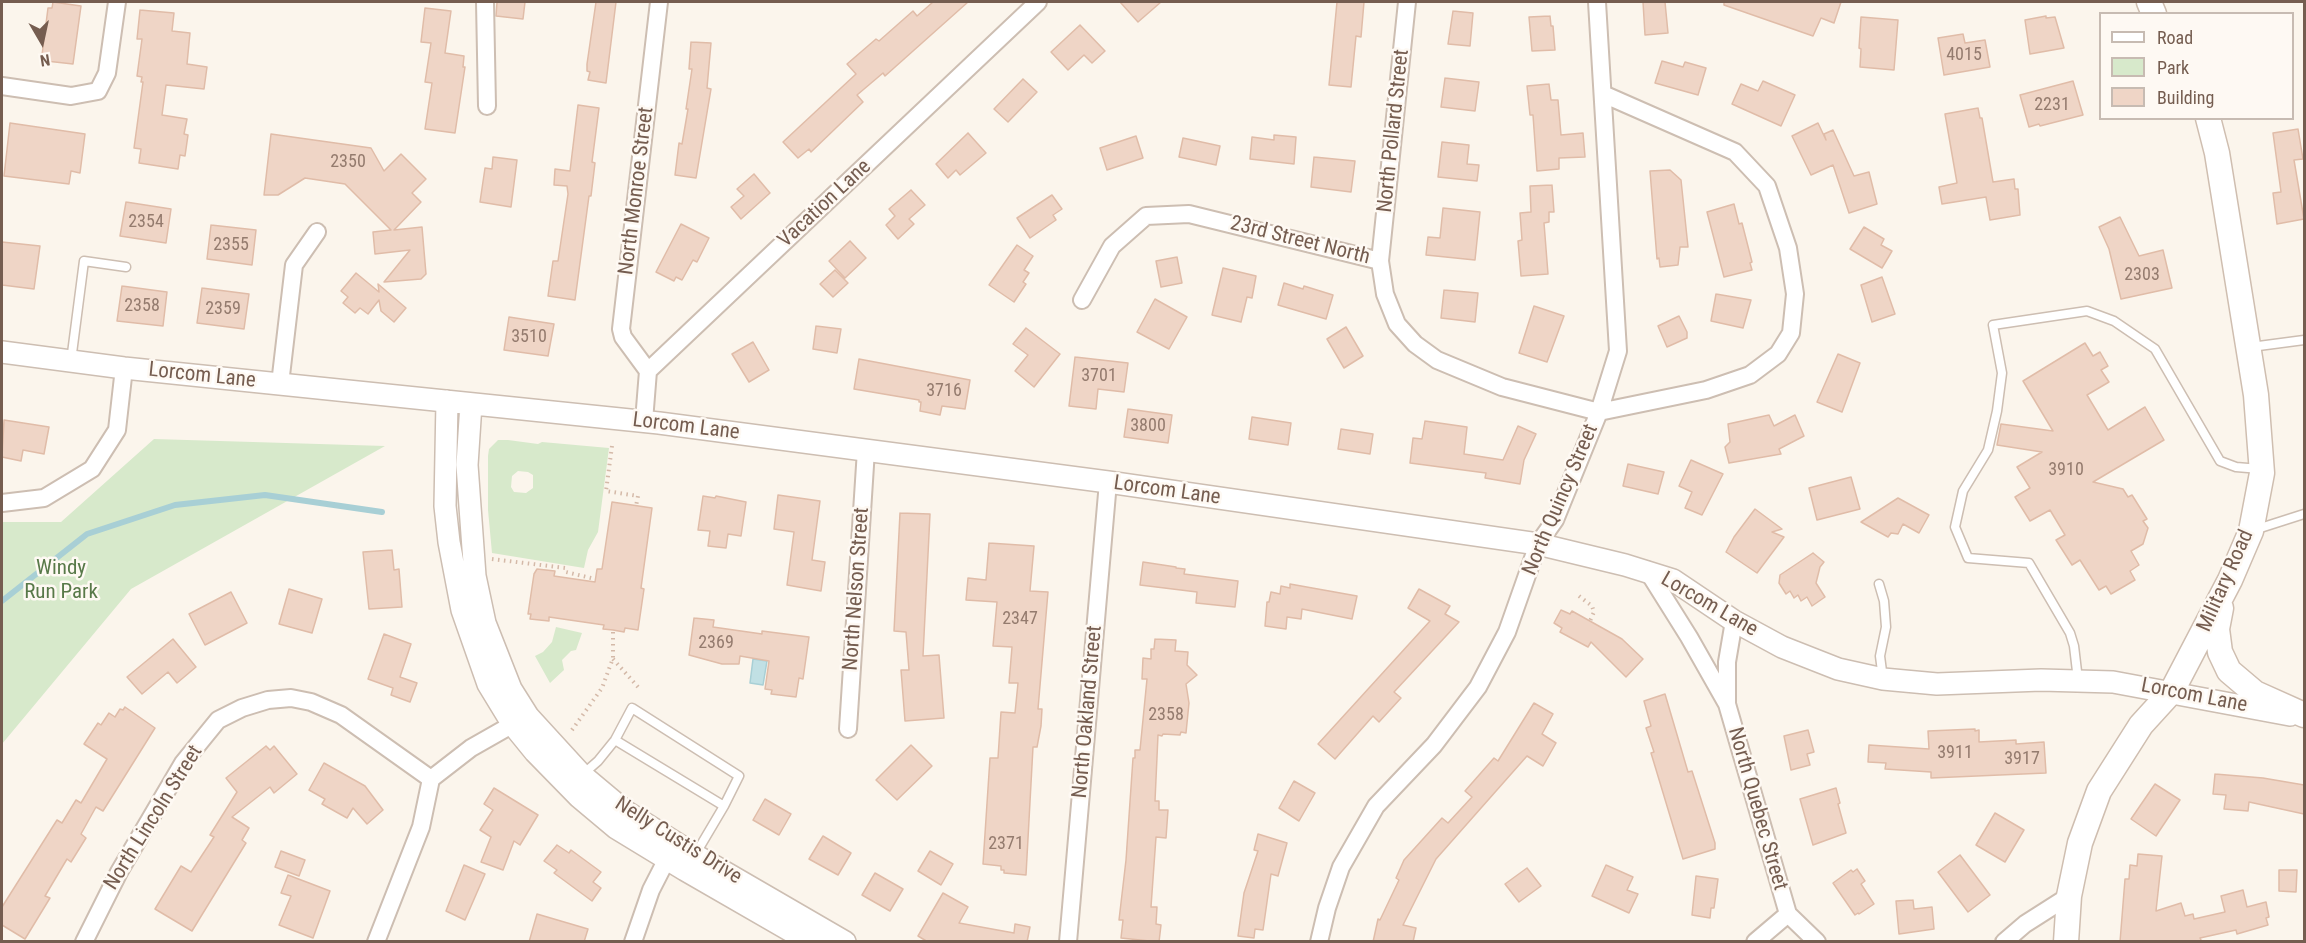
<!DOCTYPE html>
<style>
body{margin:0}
#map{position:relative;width:2306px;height:943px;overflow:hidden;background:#fbf5ec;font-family:"Roboto Condensed",sans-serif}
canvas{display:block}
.frame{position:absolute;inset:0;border:3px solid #755d50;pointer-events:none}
.legend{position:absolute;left:2099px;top:12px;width:195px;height:108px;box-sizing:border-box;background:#fef9f3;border:2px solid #c7bbb2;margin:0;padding:8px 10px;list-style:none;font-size:18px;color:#755d50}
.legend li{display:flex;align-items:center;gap:12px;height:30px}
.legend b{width:30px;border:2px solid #c7bbb2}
.north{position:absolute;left:12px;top:12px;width:60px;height:60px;-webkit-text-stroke:4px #fef9f3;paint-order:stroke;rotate:171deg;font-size:16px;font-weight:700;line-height:24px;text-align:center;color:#755d50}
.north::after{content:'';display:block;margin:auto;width:21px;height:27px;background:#755d50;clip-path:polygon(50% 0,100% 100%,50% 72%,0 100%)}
</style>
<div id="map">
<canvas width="2306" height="943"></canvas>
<div class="frame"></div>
<ul class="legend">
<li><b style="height:8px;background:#fff"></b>Road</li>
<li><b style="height:16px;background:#d7e9cb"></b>Park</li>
<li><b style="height:16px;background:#efd5c6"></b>Building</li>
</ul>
<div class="north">N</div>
</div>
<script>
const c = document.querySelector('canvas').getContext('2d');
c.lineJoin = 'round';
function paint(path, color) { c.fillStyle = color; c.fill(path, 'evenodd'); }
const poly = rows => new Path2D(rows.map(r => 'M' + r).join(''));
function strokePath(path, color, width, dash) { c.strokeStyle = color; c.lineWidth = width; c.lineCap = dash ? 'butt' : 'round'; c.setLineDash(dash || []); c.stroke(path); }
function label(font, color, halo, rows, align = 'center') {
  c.font = font + ' "Roboto Condensed",sans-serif'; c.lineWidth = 5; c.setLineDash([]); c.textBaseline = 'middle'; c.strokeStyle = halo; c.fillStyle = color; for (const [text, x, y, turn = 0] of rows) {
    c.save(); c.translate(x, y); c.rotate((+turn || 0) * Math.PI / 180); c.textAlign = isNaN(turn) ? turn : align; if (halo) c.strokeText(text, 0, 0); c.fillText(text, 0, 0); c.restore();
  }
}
paint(poly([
 [154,439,385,446,131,589,2,744,2,522,61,522],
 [498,440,508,440,538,444,542,442,609,448,598,532,588,550,584,568,492,553,488,510,488,456,489,449],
 [518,471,528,472,533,475,533,488,526,493,514,492,511,487,512,476],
 [556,627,582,633,576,650,571,651,562,660,564,670,550,683,535,656,543,652,552,642]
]), '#d7e9cb');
const water = poly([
 [753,659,767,661,763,685,750,683,753,659]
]);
paint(water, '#c1e0e4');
strokePath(water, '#a8cfd5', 1.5);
strokePath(poly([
 [2,601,87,534,175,505,265,495,382,512]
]), '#a8cfd5', 6);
const building = poly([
 [53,2,81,6,73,64,46,61,46,55,42,55,48,8,52,8,53,2],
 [497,2,525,2,523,19,496,16,497,2],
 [596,2,616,2,606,83,588,80,590,72,587,71,587,64,596,2],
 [933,2,968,2,885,76,883,73,857,95,863,102,811,152,809,149,798,158,783,142,856,74,847,64,876,39,879,41,913,11,917,16,933,2],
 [1120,2,1161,2,1138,22,1120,2],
 [1337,2,1364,2,1361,37,1356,36,1351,87,1329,85,1337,2],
 [1643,2,1665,2,1668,33,1645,35,1643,2],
 [1724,2,1841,2,1834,23,1821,18,1813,36,1724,5,1724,2],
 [425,8,451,11,445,53,464,56,463,67,465,67,455,133,425,129,432,83,425,82,431,43,421,42,425,8],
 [140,10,174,13,172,31,190,33,187,64,207,67,204,89,166,85,162,115,187,119,184,134,188,135,185,156,180,155,178,169,139,163,141,149,134,148,143,82,141,82,142,77,137,76,142,39,137,39,140,10],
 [1453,11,1473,13,1470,46,1448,44,1453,11],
 [1550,16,1551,26,1553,26,1555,50,1532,51,1529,17,1550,16],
 [2046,16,2046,18,2055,17,2064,48,2030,54,2025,20,2046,16],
 [1861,17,1898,20,1894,70,1860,67,1861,49,1859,48,1861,17],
 [1080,25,1105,51,1092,63,1084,55,1068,70,1051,52,1080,25],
 [1963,34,1965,43,1985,40,1990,67,1944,75,1938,38,1963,34],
 [691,42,711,43,707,88,711,89,696,178,675,175,679,143,682,144,688,109,686,109,692,69,689,69,691,42],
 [1662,61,1683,67,1685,62,1706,68,1698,95,1655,83,1662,61],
 [1445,78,1479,82,1475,111,1441,107,1445,78],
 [1023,79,1037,92,1008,122,994,109,1023,79],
 [1763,81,1795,95,1781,126,1732,104,1741,84,1758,91,1763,81],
 [2073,81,2083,115,2040,126,2039,124,2029,127,2020,95,2073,81],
 [1549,84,1551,100,1558,100,1561,135,1583,133,1585,157,1559,158,1559,169,1537,171,1533,115,1530,115,1527,86,1549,84],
 [578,105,599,108,592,162,595,163,591,196,589,196,575,300,548,296,553,261,558,261,568,194,567,186,554,185,555,169,570,171,578,105],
 [1978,108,1980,118,1982,118,1993,182,2014,179,2015,189,2018,189,2020,215,1990,220,1986,197,1942,204,1939,187,1957,183,1945,114,1978,108],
 [10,123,85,134,80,173,71,171,69,184,4,176,10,123],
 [1818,123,1826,140,1824,134,1833,130,1854,176,1869,172,1877,204,1849,213,1833,165,1811,175,1792,136,1818,123],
 [2298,129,2303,159,2294,160,2304,219,2277,224,2273,193,2281,192,2273,133,2298,129],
 [968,133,986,153,960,175,956,170,948,178,936,164,968,133],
 [271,134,371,148,384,171,401,154,426,179,412,193,421,202,394,230,422,227,426,274,421,279,384,282,410,250,375,254,373,232,391,230,345,184,305,178,278,195,264,195,271,134],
 [1274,135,1296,137,1294,164,1250,159,1252,137,1274,140,1274,135],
 [1136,136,1143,158,1107,170,1100,148,1136,136],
 [1183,138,1220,146,1216,165,1179,157,1183,138],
 [1442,142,1469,145,1467,164,1479,165,1477,181,1438,177,1442,142],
 [493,157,517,160,511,207,480,202,485,168,492,169,493,157],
 [1314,157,1355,161,1351,192,1311,187,1314,157],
 [1670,170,1681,180,1688,247,1680,247,1678,265,1660,267,1659,258,1657,259,1650,171,1670,170],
 [754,174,770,193,741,219,731,207,744,196,737,189,754,174],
 [1552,185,1554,212,1549,212,1549,222,1544,223,1548,274,1521,276,1518,241,1522,240,1520,213,1531,212,1530,186,1552,185],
 [911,190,925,205,909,219,914,224,898,239,886,225,895,216,889,209,911,190],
 [1052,195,1062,209,1053,215,1056,220,1030,238,1017,218,1052,195],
 [126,202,171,209,166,243,120,236,126,202],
 [1734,204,1739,224,1742,223,1752,262,1750,263,1752,270,1724,277,1707,212,1734,204],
 [1443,208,1480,212,1475,260,1426,255,1428,237,1440,238,1443,208],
 [2120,217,2139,256,2163,250,2172,288,2121,299,2109,249,2099,227,2120,217],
 [681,224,709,238,697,262,693,260,682,280,676,277,674,281,656,272,681,224],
 [211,225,256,230,252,265,207,259,211,225],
 [1864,227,1884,239,1881,245,1892,251,1882,268,1850,249,1864,227],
 [850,241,866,258,845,278,829,261,850,241],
 [2,242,40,246,34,289,2,285,2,242],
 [1017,245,1033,256,1024,270,1029,273,1023,282,1026,284,1014,302,989,285,1017,245],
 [1177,257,1182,283,1161,287,1156,261,1177,257],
 [1223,268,1256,276,1252,298,1247,297,1241,322,1212,315,1223,268],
 [835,270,848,283,833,297,820,284,835,270],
 [356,273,379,292,378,284,406,308,394,322,381,311,379,300,368,314,360,308,355,313,343,303,348,297,341,291,356,273],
 [1882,277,1895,314,1872,322,1861,285,1882,277],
 [1284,283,1303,289,1304,286,1333,295,1326,319,1278,305,1284,283],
 [122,286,167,292,163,326,117,321,122,286],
 [202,288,249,294,244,329,197,323,202,288],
 [1444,290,1478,293,1475,322,1441,318,1444,290],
 [1716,294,1751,300,1743,328,1711,321,1716,294],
 [1155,299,1187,317,1169,349,1137,332,1155,299],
 [1534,306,1564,316,1547,362,1519,353,1534,306],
 [1679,316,1687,332,1687,338,1667,347,1658,326,1679,316],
 [509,317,554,324,548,356,504,350,509,317],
 [816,326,841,329,837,353,813,349,816,326],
 [1346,327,1363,356,1344,368,1327,339,1346,327],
 [1026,328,1060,354,1034,387,1015,371,1028,355,1013,344,1026,328],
 [753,342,769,370,749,382,732,354,753,342],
 [2085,343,2093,356,2100,352,2108,366,2101,370,2109,382,2087,395,2108,430,2145,407,2164,440,2093,482,2123,489,2128,497,2132,495,2147,519,2143,521,2148,528,2143,544,2131,551,2139,565,2130,571,2135,580,2111,594,2106,586,2099,590,2080,560,2072,565,2056,540,2065,535,2050,510,2030,521,2015,497,2030,488,2017,467,2042,452,1997,445,2001,424,2053,431,2023,381,2085,343],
 [1838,354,1860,363,1842,412,1817,402,1838,354],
 [1075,357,1128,363,1124,392,1098,389,1096,409,1069,406,1075,357],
 [859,359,970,380,965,409,942,406,940,415,920,411,921,402,919,402,919,400,854,389,859,359],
 [1128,409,1172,415,1168,443,1124,437,1128,409],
 [1769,415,1774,426,1795,415,1804,436,1779,449,1781,454,1729,463,1725,447,1730,442,1728,424,1769,415],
 [1252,417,1291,423,1288,445,1249,439,1252,417],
 [4,420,49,427,44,454,23,450,21,461,2,457,4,420],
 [1425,421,1467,427,1464,454,1503,460,1518,426,1536,434,1524,460,1520,484,1485,478,1486,473,1410,463,1413,438,1422,439,1425,421],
 [1341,429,1373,434,1370,454,1338,449,1341,429],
 [1691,460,1723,474,1702,515,1685,508,1692,492,1679,486,1691,460],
 [1628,464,1664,472,1658,494,1623,486,1628,464],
 [1851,477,1860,509,1817,520,1809,488,1851,477],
 [778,495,820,501,812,560,825,562,821,591,787,585,794,532,774,529,778,495],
 [703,496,715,498,716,496,746,502,741,536,728,534,726,548,708,546,710,531,698,530,703,496],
 [1898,498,1929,515,1919,533,1903,524,1898,534,1891,533,1888,537,1861,522,1898,498],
 [612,502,652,508,641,588,644,589,638,630,625,628,624,632,613,630,603,629,604,625,549,617,549,621,530,619,531,614,528,614,534,574,537,569,555,571,554,576,595,582,597,569,602,569,612,502],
 [1755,509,1782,529,1772,532,1784,537,1757,573,1726,552,1734,537,1755,509],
 [900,513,930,514,923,656,939,655,944,718,905,721,901,670,909,670,906,632,894,631,900,513],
 [989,543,1034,546,1030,591,1048,592,1038,709,1042,709,1041,726,1037,747,1033,747,1026,875,1004,873,1004,870,1001,870,1001,866,983,864,990,758,998,758,1001,712,1015,713,1018,683,1009,683,1012,647,993,646,997,602,966,600,968,578,986,580,989,543],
 [392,550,394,570,399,569,402,607,369,609,363,552,392,550],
 [1813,553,1824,562,1820,567,1816,583,1825,597,1812,606,1807,597,1801,601,1798,595,1794,598,1790,591,1786,594,1779,583,1780,575,1813,553],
 [1143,562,1176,567,1176,568,1185,569,1184,574,1238,581,1235,607,1196,603,1197,592,1140,585,1143,562],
 [1290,584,1357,596,1352,619,1302,609,1301,619,1287,617,1286,629,1265,626,1267,602,1269,602,1271,592,1280,594,1281,586,1290,588,1290,584],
 [289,589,322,599,312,633,279,624,289,589],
 [1419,589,1450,606,1445,614,1459,622,1394,692,1401,698,1379,722,1373,716,1335,759,1318,744,1430,621,1408,608,1419,589],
 [231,592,247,623,205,645,189,614,231,592],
 [1561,610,1570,614,1572,611,1622,639,1643,659,1626,677,1591,642,1588,647,1560,632,1562,628,1554,623,1561,610],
 [694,618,714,620,713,627,762,634,762,631,809,637,803,679,799,678,796,697,771,694,772,690,765,689,769,661,740,656,739,664,722,664,689,655,694,618],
 [384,634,411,644,400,677,417,683,410,702,391,695,393,688,368,679,384,634],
 [173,639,196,667,177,683,168,672,142,694,127,677,173,639],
 [1155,639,1176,640,1175,651,1188,652,1187,665,1197,675,1186,684,1189,703,1186,733,1181,732,1180,735,1163,734,1162,736,1158,735,1155,801,1159,801,1159,810,1168,810,1166,838,1156,837,1151,907,1157,907,1156,924,1161,925,1159,942,1121,938,1123,920,1119,920,1126,860,1133,758,1135,758,1135,750,1140,750,1147,679,1142,679,1143,658,1151,659,1151,649,1154,649,1155,639],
 [1665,694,1688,772,1692,771,1715,843,1715,849,1683,859,1651,753,1654,752,1646,728,1651,726,1644,701,1665,694],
 [1534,703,1553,714,1542,734,1556,743,1543,766,1527,756,1436,859,1403,925,1416,928,1413,942,1373,942,1378,919,1380,920,1399,880,1396,878,1404,860,1442,818,1448,823,1472,797,1465,791,1494,758,1498,761,1534,703],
 [125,707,155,728,103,811,96,807,81,834,86,838,71,862,67,859,45,896,50,898,25,939,2,925,2,907,57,820,62,823,76,800,81,803,107,759,84,744,98,723,101,725,109,713,115,717,120,709,123,710,125,707],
 [1975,729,1975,731,1979,730,1979,742,2016,740,2016,744,2044,742,2046,773,1931,778,1931,772,1885,769,1886,763,1868,762,1869,745,1929,749,1928,731,1975,729],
 [1808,730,1814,752,1807,754,1810,765,1791,770,1784,736,1808,730],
 [911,745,932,766,897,800,876,780,911,745],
 [266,746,270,750,274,746,297,774,274,793,270,787,232,817,249,828,242,840,246,843,192,931,155,909,181,866,191,872,214,837,210,835,237,792,226,778,266,746],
 [324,763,365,786,383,810,367,824,353,808,347,818,322,804,325,799,309,790,324,763],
 [2215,774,2263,778,2304,785,2304,814,2249,802,2248,811,2224,809,2226,795,2213,794,2215,774],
 [1294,781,1315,793,1299,821,1279,808,1294,781],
 [2155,784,2180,800,2156,836,2131,819,2155,784],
 [494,788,538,815,520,845,514,841,503,870,481,862,491,837,480,830,493,810,484,804,494,788],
 [1836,788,1840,803,1838,804,1846,833,1813,845,1800,799,1836,788],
 [765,799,791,814,779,835,753,820,765,799],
 [1995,813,2024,830,2005,862,1976,845,1995,813],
 [1258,834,1287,843,1278,876,1271,874,1263,930,1255,929,1254,938,1238,936,1244,893,1258,851,1254,850,1258,834],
 [823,836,851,853,838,875,809,859,823,836],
 [557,845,569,853,571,850,601,872,593,882,601,888,592,901,554,873,557,870,544,861,557,845],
 [281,851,305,860,299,876,275,867,281,851],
 [930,851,953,864,941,885,918,871,930,851],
 [2138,854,2162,856,2156,911,2181,903,2185,916,2193,914,2194,919,2225,912,2221,896,2243,890,2247,907,2266,902,2269,917,2266,918,2268,925,2237,934,2236,930,2200,938,2202,942,2120,942,2125,879,2129,879,2130,865,2137,866,2138,854],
 [1960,855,1990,895,1968,912,1938,872,1960,855],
 [464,865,485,874,465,920,446,911,464,865],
 [1606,865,1633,877,1627,890,1638,894,1629,913,1592,896,1606,865],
 [1527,868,1541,886,1519,902,1505,884,1527,868],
 [1857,869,1865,881,1861,884,1874,904,1859,914,1858,913,1855,915,1833,883,1851,870,1853,872,1857,869],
 [2279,870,2297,870,2296,892,2279,891,2279,870],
 [875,873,903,889,890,911,862,895,875,873],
 [288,875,330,891,313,938,279,925,291,896,281,893,288,875],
 [1696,876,1718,879,1714,908,1711,908,1710,918,1692,915,1696,876],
 [943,893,968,907,959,923,1014,933,1015,924,1030,927,1027,942,928,942,918,936,943,893],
 [1913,900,1914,909,1932,907,1934,929,1899,934,1896,901,1913,900],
 [537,914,588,929,584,942,529,942,537,914]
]);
paint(building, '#efd5c6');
strokePath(building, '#e0bca8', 1.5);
const service = poly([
 [2251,347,2304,340],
 [71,361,84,261,126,267],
 [2254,530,2304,514],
 [1879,584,1884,601,1886,627,1880,656,1883,679],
 [2078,680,2074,646,2070,633,2029,563,1968,558,1955,527,1963,491,1988,450,1997,411,2002,373,1993,325,2087,311,2114,321,2155,349,2220,461,2236,467,2260,469],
 [615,740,724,806],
 [582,775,598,761,615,740,632,708,739,776,724,806,695,855]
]);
const minor = poly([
 [485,2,487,106],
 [1407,2,1380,261,1385,294,1397,324,1415,344,1437,360,1502,387,1599,412,1706,390,1750,375,1778,354,1791,333,1795,294,1788,248,1767,186,1735,152,1603,94],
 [2,86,71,96,98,91,107,73,117,2],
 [1082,300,1112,246,1146,216,1189,214,1380,261],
 [648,371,623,337,621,329,659,2],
 [280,384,294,265,317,232],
 [644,421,648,371,1038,2],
 [2,503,44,498,92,469,117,430,124,368],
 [1647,570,1689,637,1727,704,1788,914],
 [1727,703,1727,662,1734,621],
 [848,729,866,450],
 [1788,914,1817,942],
 [84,942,119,872,183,763,218,720,242,708,268,700,291,698,311,702,341,715,431,779],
 [376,942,421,827,431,779,471,748,522,719],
 [633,942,651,890,672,849],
 [1068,942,1108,482],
 [1319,942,1327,908,1341,867,1376,806,1434,745,1478,687,1507,632,1538,544,1555,520,1599,412,1618,351,1597,2],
 [1755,942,1788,914],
 [2004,942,2025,924,2069,896]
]);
const tertiary = poly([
 [2,352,124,368,659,423,1108,482,1538,544,1625,565,1673,580,1734,621,1782,647,1838,669,1883,679,1937,684,2041,680,2113,682,2290,715],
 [447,401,445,506,449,542,462,610,488,684,513,725,535,752,579,797,616,828,685,870,810,942],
 [471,404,467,465,475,576,485,623,511,689,528,716,582,775,625,811,695,855,845,942]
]);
const secondary = poly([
 [2149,2,2154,14],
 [2221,608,2217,629,2220,652,2229,671,2255,693,2304,715],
 [2066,942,2069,896,2080,843,2099,791,2141,725,2172,691,2230,580,2251,531,2262,473,2256,395,2217,153,2208,118]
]);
strokePath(service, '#cdbeb2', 11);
strokePath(minor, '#cdbeb2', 20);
strokePath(tertiary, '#cdbeb2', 24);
strokePath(secondary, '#cfbeb0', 27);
strokePath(poly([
 [612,446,606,491,638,496,636,506],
 [492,559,565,568,566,572,595,579],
 [1579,596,1592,606,1594,612,1590,621],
 [613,659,638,687],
 [572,730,602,688,613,658,613,630]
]), '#d4b9a8', 4, [1.5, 4.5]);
strokePath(service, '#fff', 8);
strokePath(minor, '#fff', 16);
strokePath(tertiary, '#fff', 21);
strokePath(secondary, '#fff', 24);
label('18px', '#947b6e', null, [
 ["4015",1964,55],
 ["2231",2052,105],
 ["2350",348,162],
 ["2354",146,222],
 ["2355",231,245],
 ["2303",2142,275],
 ["2358",142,306],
 ["2359",223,309],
 ["3510",529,337],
 ["3701",1099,376],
 ["3716",944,391],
 ["3800",1148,426],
 ["3910",2066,470],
 ["2347",1020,619],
 ["2369",716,643],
 ["2358",1166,715],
 ["3911",1955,753],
 ["3917",2022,759],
 ["2371",1006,844]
]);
label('21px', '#755d50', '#fef9f3', [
 ["North Pollard Street",1394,131,-84],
 ["North Monroe Street",637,191,-83],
 ["Vacation Lane",825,204,-43],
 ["23rd Street North",1300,241,14],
 ["Lorcom Lane",202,376,6],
 ["Lorcom Lane",686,427,7],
 ["Lorcom Lane",1167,491,8],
 ["North Quincy Street",1561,500,-67],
 ["Military Road",2226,581,-66],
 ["North Nelson Street",857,589,-86],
 ["Lorcom Lane",1709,605,30],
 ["Lorcom Lane",2194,696,11],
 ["North Oakland Street",1088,712,-85],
 ["North Quebec Street",1757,809,74],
 ["North Lincoln Street",154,818,-58],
 ["Nelly Custis Drive",678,841,32]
]);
label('21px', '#587949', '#fef9f3', [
 ["Windy",61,569],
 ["Run Park",61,593]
]);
</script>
